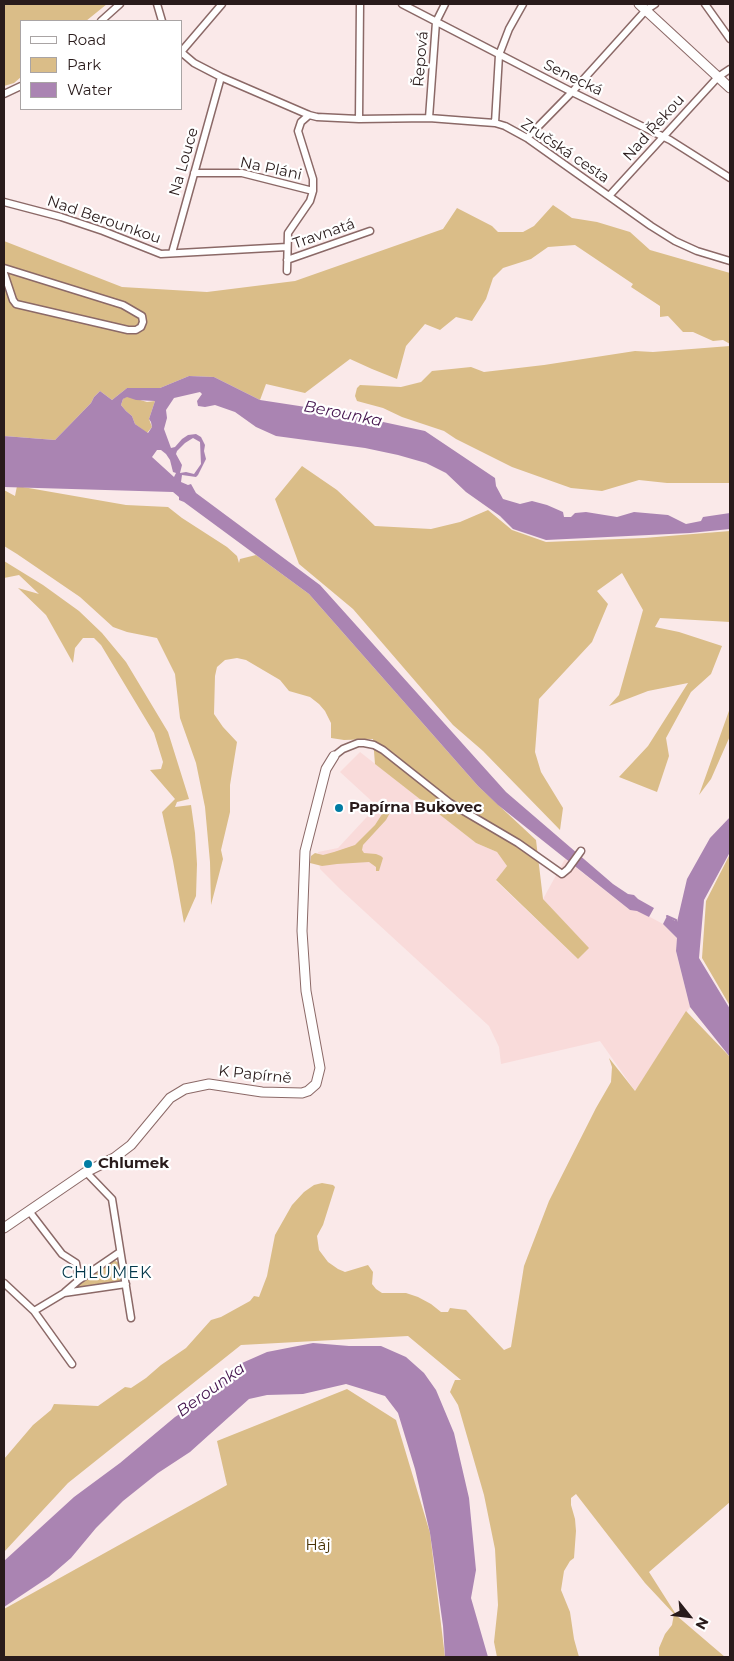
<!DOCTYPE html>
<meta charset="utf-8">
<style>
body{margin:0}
#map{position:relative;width:734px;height:1661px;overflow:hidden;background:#fae9e9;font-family:Montserrat,sans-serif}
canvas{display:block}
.frame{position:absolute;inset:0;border:5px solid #291b1b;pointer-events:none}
.legend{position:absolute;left:20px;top:20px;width:162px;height:90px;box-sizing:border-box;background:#fff;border:1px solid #a9a4a4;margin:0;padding:6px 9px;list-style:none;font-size:15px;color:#291b1b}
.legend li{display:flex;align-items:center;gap:10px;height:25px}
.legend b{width:25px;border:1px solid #a9a4a4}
.north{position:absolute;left:664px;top:1591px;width:50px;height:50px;-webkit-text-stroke:4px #fff;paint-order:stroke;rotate:119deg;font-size:14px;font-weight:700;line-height:20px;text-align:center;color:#291b1b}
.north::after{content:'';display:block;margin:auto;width:18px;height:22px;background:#291b1b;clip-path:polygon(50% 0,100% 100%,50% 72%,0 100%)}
</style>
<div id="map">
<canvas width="734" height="1661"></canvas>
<div class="frame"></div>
<ul class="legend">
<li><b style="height:6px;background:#fff"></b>Road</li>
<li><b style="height:14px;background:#dabd88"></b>Park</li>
<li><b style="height:14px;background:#aa84b2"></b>Water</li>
</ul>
<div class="north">N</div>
</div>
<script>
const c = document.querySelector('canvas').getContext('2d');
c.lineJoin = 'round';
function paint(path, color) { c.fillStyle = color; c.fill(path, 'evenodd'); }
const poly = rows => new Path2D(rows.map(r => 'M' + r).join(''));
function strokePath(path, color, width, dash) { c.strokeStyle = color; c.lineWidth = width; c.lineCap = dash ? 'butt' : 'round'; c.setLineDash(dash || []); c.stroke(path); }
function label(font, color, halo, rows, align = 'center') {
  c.font = font + ' Montserrat,sans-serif'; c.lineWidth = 4.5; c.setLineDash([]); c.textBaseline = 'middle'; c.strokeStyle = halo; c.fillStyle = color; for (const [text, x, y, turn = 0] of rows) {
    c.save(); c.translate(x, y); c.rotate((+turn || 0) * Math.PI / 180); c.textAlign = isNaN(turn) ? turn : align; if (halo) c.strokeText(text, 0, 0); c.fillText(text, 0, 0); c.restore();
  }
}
paint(poly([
 [360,752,476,843,497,852,507,866,496,881,578,959,588,948,543,899,565,859,630,910,637,910,663,924,677,938,676,952,690,1007,635,1091,600,1041,501,1064,499,1047,489,1026,340,889,320,869,318,852,338,848,377,806,340,772]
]), '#f9dbda');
paint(poly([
 [4,4,107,4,86,21,21,21,21,77,14,83,4,86],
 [553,205,572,218,597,222,630,232,650,250,730,273,730,344,723,340,713,341,693,332,683,332,668,316,660,317,660,306,631,287,633,284,575,245,548,247,531,259,503,268,493,278,486,299,472,321,456,317,440,330,425,324,406,346,397,379,372,369,350,359,305,393,266,384,260,400,214,377,189,376,160,388,127,388,112,400,100,391,94,397,91,403,55,440,4,436,4,241,122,287,207,292,295,281,443,229,457,208,492,226,498,232,523,232,534,226],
 [730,346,730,483,667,483,639,480,602,491,571,488,512,467,456,439,444,431,402,417,383,408,357,401,355,396,357,388,360,385,401,387,421,382,432,371,471,367,484,372,544,365,635,351,653,352],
 [127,396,147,402,155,401,149,419,152,427,147,433,135,424,132,416,126,411,121,405,123,399],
 [302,466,337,490,375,526,431,529,460,522,488,510,512,530,546,542,644,538,730,531,730,622,660,618,655,627,679,632,722,646,711,674,691,692,666,738,669,756,657,792,619,777,648,746,688,683,648,691,609,706,619,695,643,610,622,573,597,591,608,604,592,642,539,699,535,752,541,772,563,808,560,830,483,751,453,725,353,609,299,564,275,499],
 [17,486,126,505,168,507,182,518,227,547,237,556,239,563,240,559,256,555,309,594,478,786,536,840,543,899,589,948,578,959,496,880,507,866,497,852,476,843,375,764,373,739,344,740,331,738,331,723,325,711,319,704,310,697,289,691,280,680,246,660,237,658,225,660,217,667,215,676,214,714,223,727,237,742,230,785,230,812,221,850,223,859,211,905,210,862,205,807,196,763,180,718,175,674,157,638,127,632,113,627,80,597,17,554,4,546,4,490,15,496],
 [4,561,43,585,79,611,102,633,126,662,168,732,189,799,177,802,175,807,191,805,195,833,197,864,196,896,184,923,173,861,162,812,175,799,150,770,161,769,163,762,154,733,101,645,94,638,83,638,75,648,73,663,46,615,18,588,39,594,19,575,4,578],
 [730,708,730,736,711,779,699,795],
 [390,804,394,805,386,820,363,845,362,850,364,853,376,854,381,856,383,858,379,871,376,871,376,867,369,862,337,864,322,866,310,863,311,856,315,853,323,855,334,852,355,845,375,825,386,808],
 [730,854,730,1006,702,958,706,901],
 [686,1011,730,1057,730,1502,649,1572,677,1616,725,1657,659,1657,659,1648,665,1634,672,1625,674,1614,645,1583,576,1494,571,1498,571,1505,575,1519,576,1531,574,1558,570,1561,564,1571,561,1590,570,1612,574,1639,579,1657,497,1657,494,1642,498,1605,495,1549,484,1495,458,1405,450,1392,455,1380,461,1380,408,1336,241,1345,68,1483,4,1552,4,1459,33,1425,51,1410,54,1404,98,1406,125,1387,131,1388,146,1378,161,1365,186,1348,211,1320,221,1317,250,1301,254,1296,259,1297,267,1276,275,1235,292,1205,304,1192,314,1185,322,1183,333,1185,335,1187,323,1225,317,1236,319,1250,328,1262,338,1269,345,1272,368,1265,373,1272,372,1284,376,1289,382,1293,406,1293,418,1297,431,1304,441,1312,448,1312,450,1308,466,1310,504,1350,511,1347,524,1266,549,1201,596,1108,611,1082,612,1067,609,1058,635,1091],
 [114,1260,119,1263,122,1277,118,1284,68,1292,109,1262],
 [347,1389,396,1420,430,1533,445,1657,4,1657,4,1609,227,1485,217,1441]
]), '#dabd88');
paint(poly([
 [189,376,214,377,260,400,332,411,425,431,495,478,496,486,503,499,520,504,532,501,547,505,563,512,564,517,571,517,575,513,586,512,617,517,634,512,668,515,686,524,701,521,703,517,730,513,730,529,690,533,546,540,513,529,500,516,466,492,446,473,426,463,398,455,365,448,276,436,256,427,235,412,215,405,205,407,198,406,197,401,202,394,200,392,174,398,166,410,167,418,164,429,171,448,175,447,182,439,188,435,196,434,201,437,205,445,204,451,206,459,198,475,196,477,182,475,181,482,188,485,191,484,196,493,320,585,506,792,613,884,628,894,634,895,638,899,654,908,649,917,637,911,630,910,498,805,478,786,309,594,184,502,179,500,179,497,173,492,4,487,4,436,55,440,91,403,94,397,100,391,112,400,127,388,160,388],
 [127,397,136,400,155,401,149,419,151,422,152,427,148,433,135,424,132,416,126,411,121,405,123,399],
 [193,438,200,442,201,464,194,474,186,472,180,473,182,465,176,454,177,451,185,443],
 [157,450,161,450,166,454,170,460,173,472,176,473,174,477,152,457],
 [730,817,730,852,704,900,699,958,730,1009,730,1057,690,1007,676,951,677,938,663,924,667,916,677,922,687,879,710,838],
 [313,1343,349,1346,381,1346,406,1357,424,1373,436,1390,454,1433,469,1498,476,1570,471,1598,488,1657,445,1657,443,1626,430,1533,415,1469,398,1413,385,1396,346,1384,303,1394,267,1395,249,1399,190,1452,158,1473,123,1501,96,1528,71,1558,49,1577,4,1607,4,1561,74,1497,120,1463,175,1417,200,1401,242,1363,267,1352]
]), '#aa84b2');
strokePath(poly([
 [667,916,676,920,676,922]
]), '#aa84b2', 2);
const street = poly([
 [157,4,162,21],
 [222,4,181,52,194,63,221,77,309,115,317,117,359,119,429,118,481,122,495,123,505,126,527,138,651,226,675,241,697,251,730,261],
 [402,4,572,92,670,140,730,178],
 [705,4,730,39],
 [101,21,120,4],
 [4,94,21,86],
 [429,118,436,22,445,4],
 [359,119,360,4],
 [495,123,499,55,509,29,523,4],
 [527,138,572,92,646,10,655,4],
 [194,173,242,173,313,191],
 [609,196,718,77,730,69],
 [4,202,61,217,103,231,161,254,287,247],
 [172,253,221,77],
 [287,260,370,231],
 [4,268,123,305,142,316,143,322,141,327,136,330,128,330,16,304,13,300,4,273],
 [287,271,288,233,310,201,313,191,313,179,298,131,301,122,309,115],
 [334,756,343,749,358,743,364,743,374,745,383,750,450,803,518,843,562,874,568,869,581,851],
 [86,1172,112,1199,131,1318],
 [29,1211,62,1254,76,1263,79,1280],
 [4,1283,34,1311,72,1364],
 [65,1292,79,1280,120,1252],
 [34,1311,64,1293,126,1284]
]);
const secondary = poly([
 [639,4,730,88],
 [4,1228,86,1172,114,1158,131,1145,170,1098,185,1089,209,1084,262,1092,302,1093,308,1091,316,1084,320,1068,306,991,302,931,305,851,326,769,334,756]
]);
strokePath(street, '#8b6967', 9);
strokePath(secondary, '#8b6967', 11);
strokePath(street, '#fff', 6);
strokePath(secondary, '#fff', 9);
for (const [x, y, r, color] of [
 [339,808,5,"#007ca3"],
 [88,1164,5,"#007ca3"]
]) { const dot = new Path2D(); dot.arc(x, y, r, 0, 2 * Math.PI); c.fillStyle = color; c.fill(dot); strokePath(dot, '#fff', 2); }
label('15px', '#291b1b', '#fff', [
 ["Řepová",421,59,-85],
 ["Senecká",573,78,26],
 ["Nad Řekou",654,128,-48],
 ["Zručská cesta",565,151,34],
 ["Na Louce",184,162,-74],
 ["Na Pláni",271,169,12],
 ["Nad Berounkou",104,220,19],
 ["Travnatá",324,234,-19],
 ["K Papírně",255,1075,6]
]);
label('bold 15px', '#291b1b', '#fff', [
 ["Papírna Bukovec",349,808],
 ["Chlumek",98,1164]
], 'left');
label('15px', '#483305', '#fff', [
 ["Háj",318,1546]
]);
label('italic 16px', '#45154f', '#fff', [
 ["Berounka",343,414,11],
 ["Berounka",211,1390,-36]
]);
c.letterSpacing = '1px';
label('16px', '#04384b', '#fff', [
 ["CHLUMEK",107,1273]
]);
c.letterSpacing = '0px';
</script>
